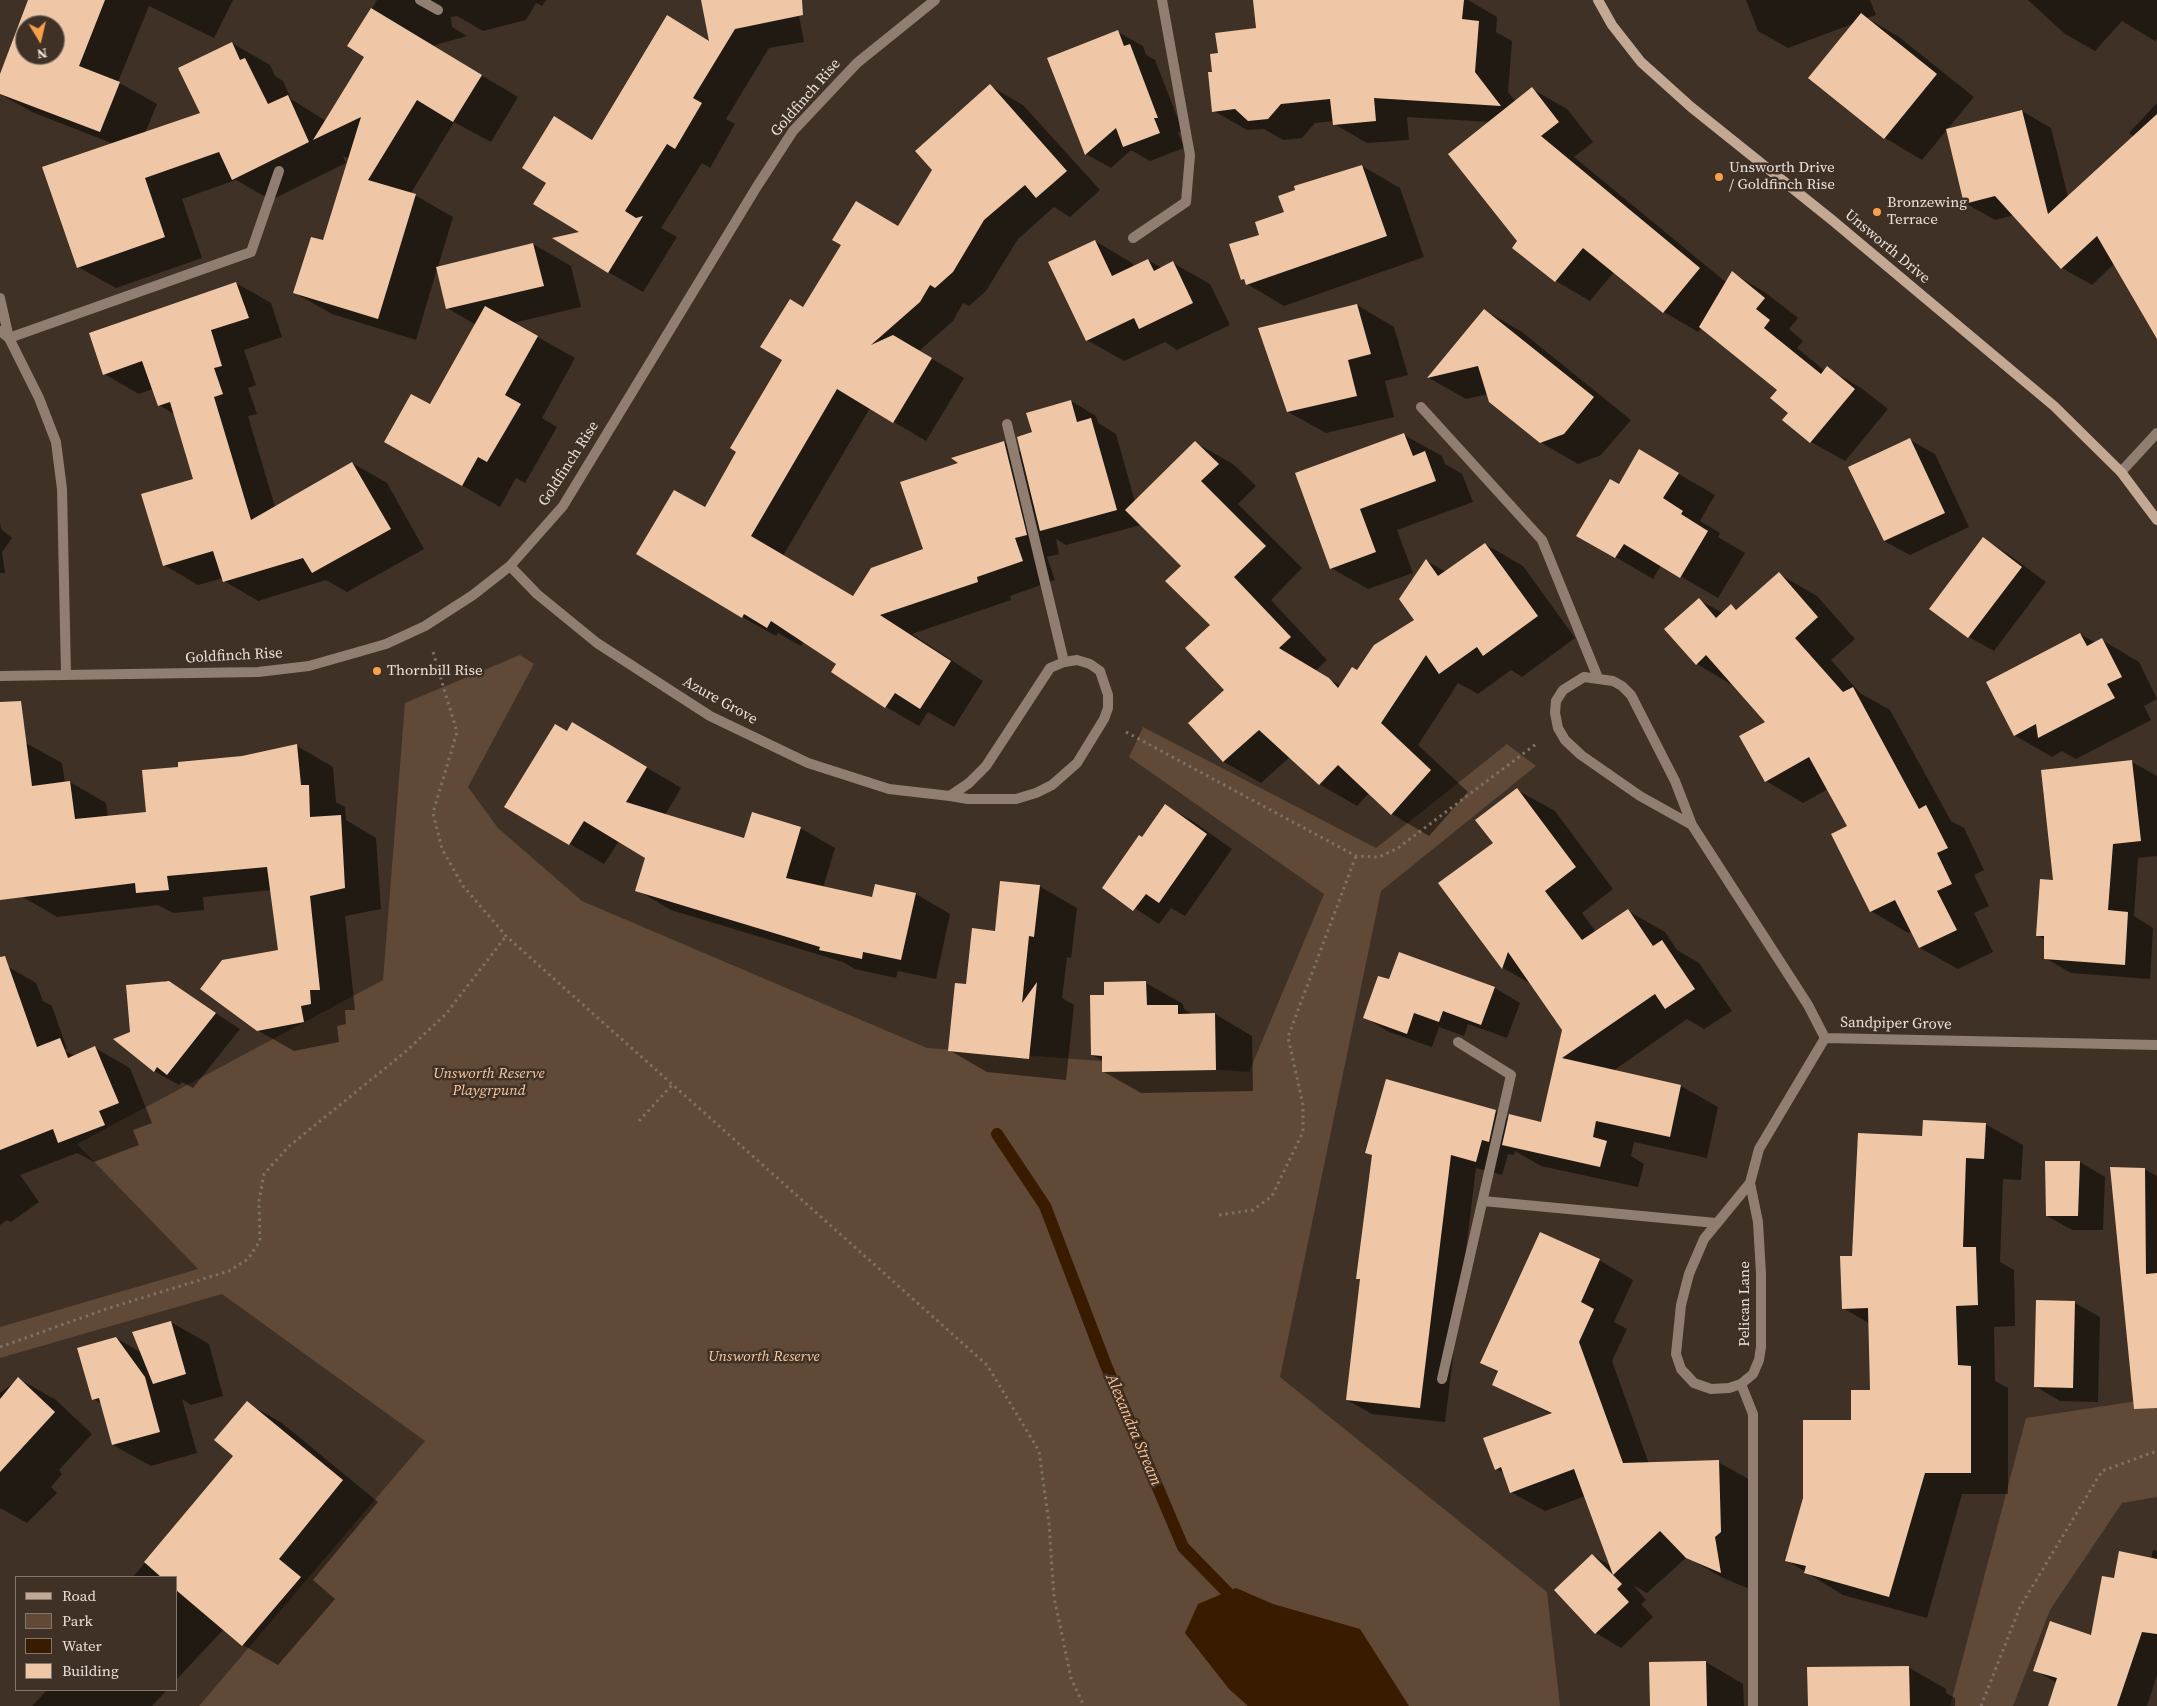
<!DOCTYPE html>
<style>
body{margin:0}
#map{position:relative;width:2157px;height:1706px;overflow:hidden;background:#3f3125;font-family:"Source Serif 4",serif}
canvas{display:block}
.legend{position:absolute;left:15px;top:1576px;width:162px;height:115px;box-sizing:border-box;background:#3f3125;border:1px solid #83776d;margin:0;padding:6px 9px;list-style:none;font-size:15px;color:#eae0d9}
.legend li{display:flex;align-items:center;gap:10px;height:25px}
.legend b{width:25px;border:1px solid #83776d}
.north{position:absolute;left:15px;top:15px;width:50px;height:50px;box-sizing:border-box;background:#3f3125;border:1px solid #83776d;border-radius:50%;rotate:171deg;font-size:14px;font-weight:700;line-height:20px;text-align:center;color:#eae0d9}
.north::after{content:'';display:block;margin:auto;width:18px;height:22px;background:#f9a04d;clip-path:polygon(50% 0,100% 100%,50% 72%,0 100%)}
</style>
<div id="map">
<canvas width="2157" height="1706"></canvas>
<ul class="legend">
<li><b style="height:6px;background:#c3a893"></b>Road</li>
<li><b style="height:14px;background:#604936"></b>Park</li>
<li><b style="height:14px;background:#391b00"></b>Water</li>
<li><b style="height:14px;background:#efc7a6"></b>Building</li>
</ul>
<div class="north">N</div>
</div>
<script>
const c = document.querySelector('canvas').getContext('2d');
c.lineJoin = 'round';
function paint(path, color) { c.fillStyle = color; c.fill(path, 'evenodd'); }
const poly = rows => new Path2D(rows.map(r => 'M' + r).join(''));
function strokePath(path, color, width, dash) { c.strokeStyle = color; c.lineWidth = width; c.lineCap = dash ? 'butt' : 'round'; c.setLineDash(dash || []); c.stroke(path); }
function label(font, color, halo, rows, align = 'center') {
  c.font = font + ' "Source Serif 4",serif'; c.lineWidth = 5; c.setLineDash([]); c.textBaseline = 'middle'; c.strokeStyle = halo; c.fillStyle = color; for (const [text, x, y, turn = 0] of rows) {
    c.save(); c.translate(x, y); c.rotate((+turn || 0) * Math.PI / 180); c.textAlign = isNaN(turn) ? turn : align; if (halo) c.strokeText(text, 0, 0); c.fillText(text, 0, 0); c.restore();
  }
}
paint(poly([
 [520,655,534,664,468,787,498,828,582,901,927,1048,1249,1072,1324,894,1129,757,1143,727,1376,848,1507,744,1536,766,1381,891,1280,1377,1547,1592,1560,1706,199,1706,425,1441,222,1294,0,1358,0,1327,198,1269,77,1144,383,980,405,703],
 [2157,1398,2157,1497,2122,1503,2050,1610,2013,1706,1950,1706,2026,1418]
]), '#604936');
paint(poly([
 [1236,1588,1273,1604,1360,1629,1409,1706,1248,1706,1229,1689,1185,1633,1198,1604]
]), '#391b00');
paint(poly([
 [30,0,233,0,214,38,149,6,118,82,157,104,145,133,202,114,232,43,270,65,275,76,283,81,291,99,326,121,366,56,349,46,377,0,546,0,542,6,536,3,526,20,483,31,457,16,451,17,452,27,467,36,432,46,518,97,491,142,454,122,411,193,453,217,438,267,533,244,571,266,581,307,513,323,575,358,542,418,557,427,525,483,516,478,500,507,386,442,431,406,476,325,447,308,437,269,416,340,332,314,295,293,324,242,349,159,343,156,346,163,271,200,236,180,182,199,202,258,116,288,78,267,114,144,32,112,0,94,0,77],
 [25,25,55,25,55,55,25,55],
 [702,0,796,0,804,42,769,48,726,119,735,124,710,168,702,163,661,228,677,237,643,292,608,272,548,183,555,118,593,140,710,42],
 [1254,0,1468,0,1497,17,1496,32,1512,41,1508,92,1516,102,1532,89,1567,109,1593,142,1574,157,1727,283,1733,273,1766,293,1798,318,1789,329,1803,341,1797,348,1825,371,1827,368,1861,388,1888,409,1845,461,1811,442,1784,420,1790,412,1779,389,1702,328,1698,332,1664,312,1614,272,1590,301,1556,281,1519,241,1490,122,1407,117,1409,140,1367,143,1334,124,1334,121,1315,123,1302,138,1283,140,1264,129,1247,130,1214,111,1213,73,1219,54,1257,30],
 [1746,0,1870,0,1876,15,1867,18,1899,37,1974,97,1922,160,1885,138,1810,78,1855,23,1788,48,1758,31],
 [2028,0,2157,0,2157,39,2155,41,2122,21,2095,51,2065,34],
 [1118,32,1143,46,1146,55,1155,60,1183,132,1178,132,1184,148,1150,161,1131,150,1111,168,1086,154],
 [990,86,1023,105,1100,190,1070,217,1054,207,1018,239,986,291,969,306,963,303,953,321,919,351,964,378,926,441,870,408,783,556,854,597,925,550,961,463,1004,442,1022,453,1033,433,1071,401,1096,416,1098,423,1116,434,1135,502,1196,443,1233,464,1256,486,1238,504,1302,568,1271,600,1327,660,1315,671,1341,686,1416,620,1427,561,1446,572,1485,544,1523,566,1575,638,1522,677,1511,670,1478,694,1458,683,1418,745,1468,792,1429,836,1392,814,1369,793,1357,806,1319,784,1290,757,1261,783,1224,762,1190,723,1226,690,1211,625,1183,566,1141,525,1066,545,1056,539,1059,554,1047,557,1055,580,1010,596,1011,600,912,634,983,681,954,727,928,712,919,726,886,707,837,664,804,641,801,646,778,633,776,636,742,617,705,509,738,451,784,360,803,308,899,227],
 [2157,103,2157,319,2114,264,2092,285,2062,268,2014,215,1995,220,1965,203,2022,111,2051,128,2068,197,2134,137,2129,133],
 [1362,166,1400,188,1424,257,1284,306,1247,284,1242,279,1285,213],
 [1095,241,1132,263,1134,267,1148,260,1162,268,1173,263,1210,284,1230,325,1177,350,1165,342,1124,361,1087,340],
 [236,283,271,303,282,337,244,350,256,385,248,388,257,414,248,416,275,507,352,463,387,483,424,549,347,592,326,580,258,601,224,581,223,578,198,585,164,565,194,479,174,414,159,405,153,389,139,394,104,374],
 [1357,305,1394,327,1408,375,1385,381,1394,417,1326,433,1288,412],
 [1484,310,1522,332,1631,420,1601,455,1578,464,1540,442,1488,394,1466,399,1429,378],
 [1404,435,1442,456,1445,464,1462,474,1473,502,1397,530,1413,573,1368,589,1331,568,1297,474],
 [1910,440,1935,454,1969,527,1910,555,1884,541],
 [1677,473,1715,495,1700,521,1720,533,1718,537,1745,553,1718,598,1661,565,1653,579,1578,535,1619,486],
 [0,522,1,529,12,538,2,552,5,573,0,573],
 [1983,539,2008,554,2046,582,1994,651,1969,637],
 [1779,574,1817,596,1855,639,1831,660,1860,693,1890,710,1951,821,1964,828,1984,870,1974,875,1989,906,1974,913,1993,952,1958,969,1920,948,1912,931,1908,933,1871,911,1849,827,1828,789,1803,803,1766,781,1767,722,1734,686,1697,664,1699,600,1723,613,1731,606,1738,610],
 [2080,634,2096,643,2102,640,2139,662,2157,699,2144,706,2151,720,2076,759,2062,751,2052,757,2014,735],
 [573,723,681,788,665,815,745,840,800,828,835,848,823,888,873,899,916,894,950,914,936,979,898,971,896,978,855,969,843,962,671,910,637,890,646,858,619,841,604,864,506,806,567,733],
 [26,743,62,763,65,783,70,782,106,803,108,817,147,813,180,768,297,746,333,767,336,802,345,807,346,820,376,838,381,909,345,916,355,1010,345,1010,346,1024,337,1026,339,1042,294,1051,257,1030,279,951,271,890,203,897,204,910,173,913,158,905,57,917,21,896,0,877,0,746],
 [2132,762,2157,776,2157,856,2138,858,2134,916,2153,928,2150,979,2071,973,2045,958,2045,940,2037,935,2055,881],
 [1517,790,1555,811,1613,889,1582,913,1596,932,1628,911,1665,932,1677,950,1699,963,1732,1011,1704,1029,1687,1019,1613,1071,1681,1086,1718,1107,1707,1158,1634,1142,1631,1156,1644,1164,1638,1187,1541,1166,1515,1151,1514,1155,1508,1154,1502,1175,1476,1168,1445,1422,1372,1414,1347,1400,1361,1280,1357,1278,1373,1156,1367,1152,1496,1111,1509,1119,1542,1124,1563,1030,1533,985,1503,968,1440,884,1495,843],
 [1166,806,1191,820,1232,849,1185,916,1171,908,1159,924,1104,888],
 [1039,886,1077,908,1071,958,1067,957,1062,998,1074,1005,1066,1080,987,1072,949,1050,967,986,996,932],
 [1400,954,1495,988,1520,1003,1507,1038,1468,1024,1464,1036,1439,1027,1432,1047,1389,1032,1364,1017,1390,981],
 [0,962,36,983,43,1001,52,1006,67,1049,64,1050,75,1056,95,1048,130,1068,152,1123,133,1130,139,1145,94,1162,77,1153,20,1175,39,1202,11,1222,7,1220,0,1225],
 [165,980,240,1029,193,1088,182,1082,179,1085,154,1071,131,1032,129,1005],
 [1146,983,1183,1004,1184,1009,1193,1015,1215,1014,1252,1036,1253,1091,1141,1093,1104,1072,1103,1061,1092,1055,1105,996],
 [1985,1124,2023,1145,2021,1180,2003,1179,2000,1262,2014,1270,2015,1326,1994,1327,1995,1381,2008,1388,2008,1494,1962,1494,1927,1618,1843,1595,1786,1560,1853,1421,1871,1391,1870,1324,1843,1308,1853,1257,1923,1137],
 [2080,1162,2105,1177,2103,1230,2072,1230,2047,1216],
 [2144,1169,2157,1176,2157,1393,2132,1379],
 [1599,1260,1633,1280,1614,1322,1627,1329,1612,1361,1649,1464,1718,1462,1752,1481,1754,1591,1721,1577,1687,1557,1647,1593,1633,1585,1646,1600,1641,1604,1653,1617,1621,1648,1596,1633,1555,1590,1592,1555,1611,1566,1585,1496,1545,1511,1511,1492,1505,1474,1496,1469,1551,1414,1494,1384,1499,1373,1482,1363],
 [2038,1302,2075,1303,2100,1317,2098,1402,2060,1401,2035,1386],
 [171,1322,209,1344,223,1396,191,1405,182,1399,197,1453,151,1466,113,1445,102,1404,93,1399,116,1338,142,1353],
 [19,1379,56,1400,92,1434,59,1470,62,1474,51,1487,57,1493,27,1523,0,1508,0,1393],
 [247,1403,282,1423,378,1502,313,1580,335,1599,278,1665,243,1645,224,1629,176,1680,176,1577,133,1577,235,1456],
 [2153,1550,2157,1551,2157,1675,2147,1706,2060,1706,2057,1683,2035,1670,2092,1637,2115,1580,2151,1559],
 [1706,1662,1743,1684,1744,1706,1652,1706],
 [1908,1667,1946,1689,1946,1693,1955,1698,1955,1706,1809,1706],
 [47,1690,167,1690,152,1706,32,1706]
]), '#0007');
strokePath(poly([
 [997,1134,1045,1206,1105,1363,1183,1547,1227,1592,1235,1605]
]), '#391b00', 12);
paint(poly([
 [28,0,105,0,79,66,120,82,100,132,0,94,0,74],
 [25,25,55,25,55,55,25,55],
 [701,0,802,0,803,15,735,29,693,98,702,103,675,149,667,144,625,211,636,218,643,216,608,273,552,238,579,232,533,204,546,183,522,168,554,116,592,140,667,15,709,41],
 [1253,0,1464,0,1462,19,1479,21,1475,72,1501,106,1374,98,1376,121,1333,125,1330,99,1281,104,1268,119,1248,121,1235,109,1212,112,1208,72,1212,72,1210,54,1218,53,1215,33,1256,28],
 [371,8,482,75,453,122,417,100,368,180,416,194,378,319,293,293,311,237,323,240,361,117,313,140,364,57,347,46],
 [1861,13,1937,74,1884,139,1808,78],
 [1118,30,1124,46,1130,44,1158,118,1154,118,1160,133,1123,147,1116,128,1085,155,1047,58],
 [232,42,240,60,245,58,268,104,288,95,309,142,232,180,219,152,145,178,165,237,77,268,42,167,200,113,178,68],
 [990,84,1067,171,1036,198,1025,185,984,220,953,272,935,288,930,285,920,302,871,345,893,335,932,358,893,423,837,389,751,536,853,596,871,568,923,549,900,482,958,463,951,458,1004,441,1027,535,1015,538,1023,561,977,577,978,582,880,615,951,661,920,709,895,693,885,708,831,672,836,664,771,621,767,628,744,614,742,618,636,554,674,490,705,507,736,452,730,448,782,360,760,347,790,299,803,307,841,245,832,240,856,201,898,226,932,170,915,151],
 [1532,87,1559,122,1541,136,1700,268,1663,313,1583,248,1555,282,1512,248,1517,241,1448,154],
 [2022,110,2048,214,2157,114,2157,339,2097,236,2061,269,1995,196,1964,204,1946,129],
 [1362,165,1387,236,1246,285,1244,279,1241,280,1229,244,1259,235,1255,222,1284,212,1278,196,1295,190,1294,186],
 [1095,240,1112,276,1148,259,1154,271,1173,261,1193,303,1139,329,1134,318,1086,341,1048,262],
 [533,243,544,286,446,309,436,267],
 [1732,271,1765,298,1756,309,1770,320,1764,328,1821,374,1827,366,1855,389,1810,443,1782,420,1788,413,1770,398,1777,390,1699,327],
 [236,282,249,318,211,330,222,366,214,368,223,394,214,397,251,520,352,462,391,529,312,573,303,558,223,582,213,551,163,566,141,494,193,479,170,402,158,406,142,361,103,375,89,333],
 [1357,304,1371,354,1348,360,1357,396,1287,412,1258,328],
 [485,306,538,336,505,395,521,404,487,462,478,457,462,486,384,442,411,394,430,404],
 [1484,309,1594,397,1564,434,1540,443,1489,402,1478,366,1427,378],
 [1071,400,1077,422,1091,418,1117,510,1040,531,1017,437,1032,432,1026,413],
 [1404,433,1413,456,1425,451,1436,481,1360,509,1376,552,1330,569,1295,473],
 [1910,438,1945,513,1884,541,1848,467],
 [1195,441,1219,464,1201,481,1266,546,1234,577,1291,637,1279,648,1329,678,1338,688,1352,667,1357,670,1374,645,1414,620,1399,599,1426,559,1438,576,1485,543,1538,616,1483,656,1477,647,1439,674,1426,655,1381,723,1431,770,1391,815,1338,765,1319,785,1259,730,1223,762,1188,723,1224,690,1185,648,1210,625,1165,581,1181,566,1125,510],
 [1639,449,1679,473,1663,498,1683,511,1681,514,1708,531,1680,578,1624,544,1615,558,1576,536,1610,479,1619,484],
 [1983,537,2022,567,1968,638,1929,609],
 [1779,572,1818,617,1795,638,1843,692,1853,687,1919,809,1926,805,1948,848,1937,853,1952,884,1937,891,1957,930,1919,948,1895,900,1870,912,1831,834,1847,826,1809,757,1765,782,1739,736,1765,722,1706,655,1696,665,1664,629,1699,598,1716,618,1731,604,1736,610],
 [2080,633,2087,646,2102,638,2122,677,2107,684,2115,698,2038,738,2036,724,2014,736,1986,682],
 [21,701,32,786,70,781,75,819,146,812,142,770,178,767,178,762,242,756,297,744,301,785,309,785,310,817,341,815,345,888,310,896,320,990,310,990,311,1004,301,1006,304,1022,257,1031,200,989,222,960,278,950,267,867,167,876,169,890,136,893,135,883,0,900,0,702],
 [572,722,647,767,626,802,744,838,752,812,801,827,786,878,872,897,875,884,916,893,901,960,863,952,862,959,819,950,820,947,635,891,645,858,584,821,569,845,504,807,555,724,567,731],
 [2132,760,2141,841,2113,844,2108,910,2128,912,2125,965,2044,959,2044,936,2036,936,2040,879,2053,880,2041,770],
 [1517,788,1576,867,1545,891,1582,940,1628,909,1653,946,1662,940,1695,989,1665,1009,1655,994,1562,1058,1681,1085,1670,1137,1596,1121,1593,1137,1607,1141,1600,1167,1502,1145,1509,1114,1541,1122,1562,1030,1508,952,1502,969,1438,883,1493,843,1475,820],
 [1165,804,1207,834,1159,903,1146,894,1133,911,1102,888,1139,835,1142,837],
 [1000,881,1040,885,1034,937,1029,936,1022,1003,1037,982,1029,1059,948,1051,955,983,966,984,972,928,995,931],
 [1399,952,1495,987,1481,1025,1443,1011,1439,1022,1414,1013,1407,1034,1363,1018,1378,976,1389,979],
 [5,956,37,1047,60,1038,68,1058,95,1046,119,1103,99,1111,105,1125,58,1143,53,1129,0,1150,0,957],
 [169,981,216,1013,167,1075,157,1067,154,1072,113,1039,130,1032,126,985],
 [1146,981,1147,1005,1178,1005,1178,1014,1215,1013,1216,1070,1102,1072,1102,1056,1091,1055,1090,995,1104,995,1104,982],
 [1386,1079,1496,1110,1489,1142,1482,1140,1476,1162,1451,1155,1420,1408,1346,1400,1360,1279,1356,1279,1372,1155,1365,1153],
 [1923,1120,1986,1123,1984,1159,1966,1158,1963,1247,1976,1247,1978,1305,1956,1306,1958,1365,1971,1366,1971,1473,1925,1473,1889,1597,1804,1573,1806,1566,1785,1561,1803,1498,1803,1420,1851,1420,1851,1390,1870,1390,1868,1308,1842,1309,1840,1256,1852,1256,1858,1133,1922,1136],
 [2045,1161,2080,1161,2078,1216,2046,1216],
 [2110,1167,2145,1168,2146,1274,2157,1273,2157,1408,2134,1409],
 [1540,1232,1600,1259,1581,1302,1594,1309,1579,1342,1623,1463,1719,1460,1721,1532,1715,1537,1721,1573,1686,1558,1660,1531,1613,1575,1574,1469,1510,1493,1501,1467,1495,1470,1483,1438,1552,1413,1492,1385,1498,1371,1480,1363],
 [2036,1300,2075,1301,2073,1388,2034,1387],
 [171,1321,186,1374,153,1384,132,1332],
 [116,1337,145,1377,160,1432,112,1445,99,1398,92,1400,77,1348],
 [18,1377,55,1412,0,1472,0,1399],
 [247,1401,343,1480,279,1559,301,1577,242,1646,176,1590,176,1577,161,1577,144,1562,233,1456,214,1440],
 [2119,1551,2157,1559,2157,1634,2142,1632,2117,1706,2048,1706,2057,1678,2033,1671,2050,1621,2091,1635,2102,1576,2114,1578],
 [1592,1554,1622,1584,1617,1589,1629,1602,1595,1634,1554,1590],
 [1706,1661,1707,1706,1650,1706,1649,1662],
 [1909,1666,1910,1706,1808,1706,1807,1667]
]), '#efc7a6');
strokePath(poly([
 [433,652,457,732,433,813,442,849,463,886,506,936,987,1365,1039,1451,1049,1523,1054,1597,1071,1678,1084,1706],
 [1126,732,1356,856,1379,857,1398,848,1536,744],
 [639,1121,672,1085],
 [1219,1215,1253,1210,1272,1196,1303,1132,1303,1105,1288,1037,1356,856],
 [0,1347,106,1309,229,1271,248,1259,260,1241,259,1201,264,1174,288,1147,404,1053,446,1014,506,936],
 [1981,1706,2020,1607,2102,1471,2157,1451]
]), '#7d7166', 3, [2.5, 4]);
strokePath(poly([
 [420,0,438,10],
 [1133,238,1186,202,1190,155,1162,0],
 [9,338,251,252,279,171],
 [1421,407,1542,540,1598,678],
 [1007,424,1064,662],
 [1483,1201,1716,1223],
 [1442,1379,1511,1075,1458,1042],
 [1741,1384,1753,1414,1753,1706]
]), '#8f7e71', 10);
strokePath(poly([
 [0,298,9,338,0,331],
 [9,338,39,398,56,442,62,489,66,674],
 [2121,472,2157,433],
 [510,566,537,594,597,643,710,716,808,763,889,789,950,796],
 [1077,660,1090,664,1100,671,1108,695,1108,708,1104,719,1077,763,1052,785,1036,793,1016,799,968,799,950,796,969,783,986,766,1050,668,1064,662,1077,660],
 [0,676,258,672,309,666,386,644,425,626,473,595,510,566,563,506,756,188,793,131,857,63,935,0],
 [1584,677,1613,681,1622,686,1631,695,1675,781,1692,825,1640,796,1581,755,1565,740,1558,728,1555,713,1556,701,1563,690,1584,677],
 [1692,825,1808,1005,1825,1038,2157,1045],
 [1750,1183,1758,1222,1761,1274,1761,1347,1759,1360,1753,1374,1741,1384,1729,1388,1711,1389,1694,1383,1681,1369,1676,1354,1681,1305,1689,1274,1704,1239,1750,1183],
 [1750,1183,1759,1149,1825,1038]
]), '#8f7e71', 10);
strokePath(poly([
 [1598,0,1612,25,1641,62,1691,107,1832,220,2054,406,2121,472,2157,520]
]), '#c3a893', 10);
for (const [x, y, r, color] of [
 [1719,177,5,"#f9a04d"],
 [1877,212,5,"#f9a04d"],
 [377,671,5,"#f9a04d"]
]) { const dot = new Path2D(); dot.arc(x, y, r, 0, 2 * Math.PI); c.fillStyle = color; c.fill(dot); strokePath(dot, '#3f3125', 2); }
label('15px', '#eae0d9', '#3f3125', [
 ["Goldfinch Rise",806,98,-49],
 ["Unsworth Drive",1887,247,40],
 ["Goldfinch Rise",569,464,-57],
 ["Goldfinch Rise",234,656,-3],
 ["Azure Grove",720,701,29],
 ["Sandpiper Grove",1896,1024,1],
 ["Pelican Lane",1745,1304,-90]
]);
label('15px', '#eae0d9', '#3f3125', [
 ["Unsworth Drive",1729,168],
 ["/ Goldfinch Rise",1729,185],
 ["Bronzewing",1887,203],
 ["Terrace",1887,220],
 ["Thornbill Rise",387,671]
], 'left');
label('italic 15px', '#f8c9a2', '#3f3125', [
 ["Unsworth Reserve",489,1074],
 ["Playgrpund",489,1091],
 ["Unsworth Reserve",764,1357]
]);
label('italic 16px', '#fec392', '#3f3125', [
 ["Alexandra Stream",1133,1430,67]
]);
</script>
